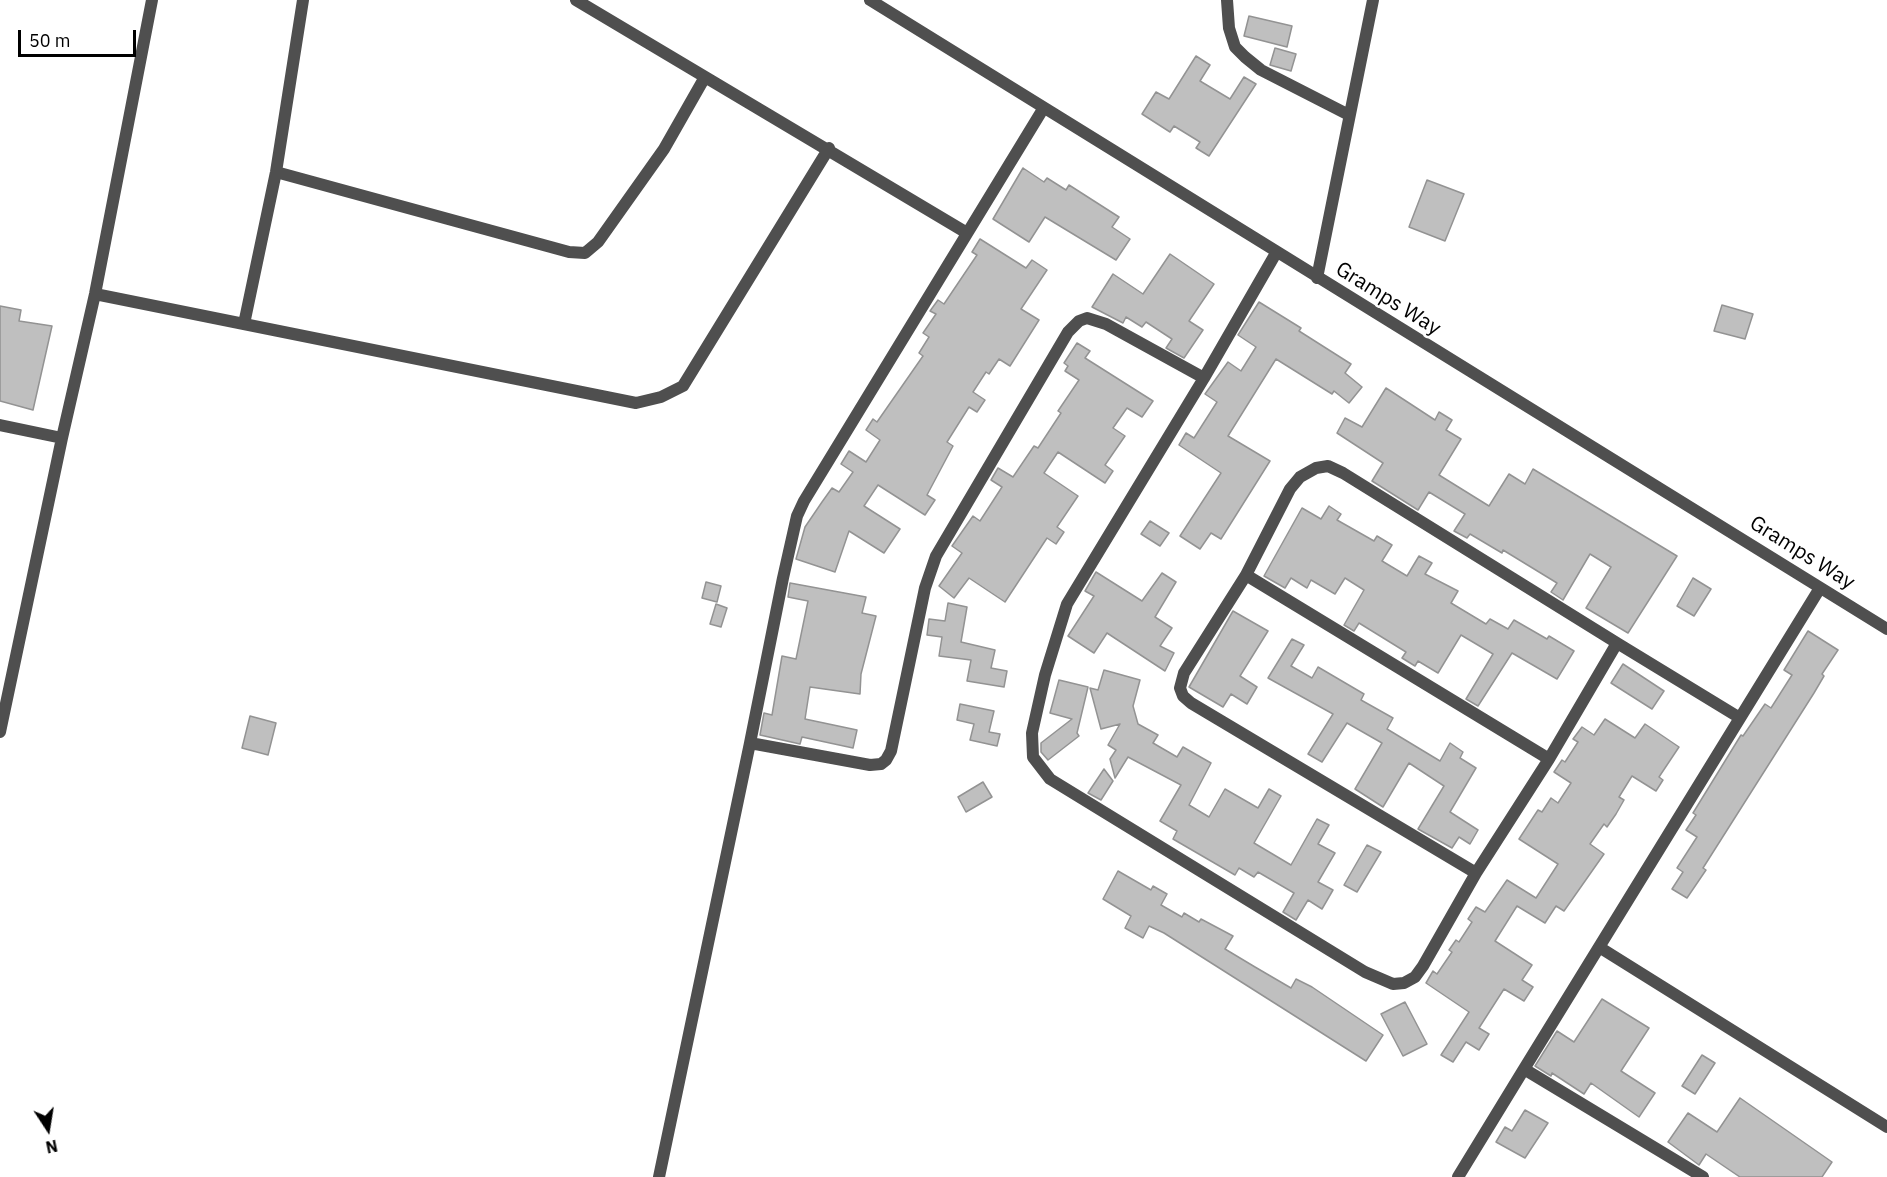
<!DOCTYPE html>
<style>
body{margin:0}
#map{position:relative;width:1887px;height:1177px;overflow:hidden;background:#fff;font-family:"IBM Plex Sans",sans-serif}
canvas{display:block}
.north{position:absolute;left:18px;top:1099px;width:60px;height:60px;-webkit-text-stroke:4px #fff;paint-order:stroke;rotate:168deg;font-size:16px;font-weight:700;line-height:24px;text-align:center;color:#000}
.north::after{content:'';display:block;margin:auto;width:21px;height:27px;background:#000;clip-path:polygon(50% 0,100% 100%,50% 72%,0 100%)}
.scale{position:absolute;left:18px;top:30px;width:118px;height:27px;box-sizing:border-box;border:3px solid #000;border-top:0;padding-left:8px;font-size:18px;line-height:21px;white-space:nowrap;color:#000;-webkit-text-stroke:4px #fff;paint-order:stroke}
</style>
<div id="map">
<canvas width="1887" height="1177"></canvas>
<div class="north">N</div>
<div class="scale">50 m</div>
</div>
<script>
const c = document.querySelector('canvas').getContext('2d');
c.lineJoin = 'round';
function paint(path, color) { c.fillStyle = color; c.fill(path, 'evenodd'); }
const poly = rows => new Path2D(rows.map(r => 'M' + r).join(''));
function strokePath(path, color, width, dash) { c.strokeStyle = color; c.lineWidth = width; c.lineCap = dash ? 'butt' : 'round'; c.setLineDash(dash || []); c.stroke(path); }
function label(font, color, halo, rows, align = 'center') {
  c.font = font + ' "IBM Plex Sans",sans-serif'; c.lineWidth = 5; c.setLineDash([]); c.textBaseline = 'middle'; c.strokeStyle = halo; c.fillStyle = color; for (const [text, x, y, turn = 0] of rows) {
    c.save(); c.translate(x, y); c.rotate((+turn || 0) * Math.PI / 180); c.textAlign = isNaN(turn) ? turn : align; if (halo) c.strokeText(text, 0, 0); c.fillText(text, 0, 0); c.restore();
  }
}
const building = poly([
 [1249,16,1292,26,1287,47,1244,36,1249,16],
 [1275,48,1296,54,1291,71,1270,65,1275,48],
 [1196,56,1210,65,1200,81,1230,99,1244,77,1256,84,1209,156,1196,148,1200,142,1174,126,1170,132,1142,114,1156,92,1169,99,1196,56],
 [1023,168,1044,182,1047,178,1066,190,1069,185,1119,217,1112,227,1130,239,1116,260,1045,217,1029,242,993,219,1023,168],
 [1427,180,1464,194,1445,241,1409,227,1427,180],
 [980,239,1026,268,1032,260,1047,270,1021,309,1039,320,1010,366,999,359,989,374,986,372,973,392,985,400,977,412,969,407,947,442,953,446,927,495,935,500,925,515,878,485,864,506,900,529,884,553,849,531,835,572,796,559,805,527,822,502,832,488,839,492,853,472,841,464,849,451,866,462,880,440,866,430,873,419,877,422,923,356,919,353,929,337,923,333,936,314,930,311,938,300,944,304,977,255,972,252,980,239],
 [1170,254,1214,284,1189,321,1203,330,1184,358,1166,348,1172,339,1146,322,1142,327,1126,317,1123,323,1092,307,1113,274,1143,294,1170,254],
 [1259,302,1301,328,1299,331,1351,364,1345,373,1362,387,1349,403,1334,391,1332,394,1276,359,1228,436,1270,461,1221,539,1211,533,1200,549,1180,536,1221,473,1179,445,1186,433,1194,438,1217,402,1205,394,1228,362,1241,371,1256,347,1238,335,1259,302],
 [1722,305,1753,314,1745,339,1714,331,1722,305],
 [0,306,21,310,19,321,52,326,33,410,0,401,0,306],
 [1077,343,1090,351,1085,358,1153,401,1142,417,1127,408,1113,428,1125,436,1105,465,1113,471,1105,483,1058,452,1044,473,1078,496,1057,527,1064,532,1056,544,1047,538,1005,602,969,578,954,598,939,586,962,553,952,546,973,516,980,521,1002,487,991,480,998,468,1013,477,1034,446,1038,448,1061,413,1058,411,1079,380,1065,371,1068,366,1064,363,1077,343],
 [1386,388,1435,420,1439,412,1452,420,1446,430,1461,439,1439,475,1489,506,1509,474,1525,484,1533,469,1677,556,1628,633,1586,608,1611,567,1590,554,1563,600,1551,592,1557,583,1503,550,1502,553,1470,534,1467,538,1454,531,1465,514,1429,492,1418,510,1372,481,1383,463,1337,433,1345,418,1362,427,1386,388],
 [1329,506,1341,514,1337,520,1374,541,1377,536,1392,545,1382,561,1407,576,1419,556,1432,563,1425,574,1458,591,1451,603,1486,624,1490,619,1508,629,1514,620,1547,639,1549,636,1574,651,1557,679,1512,653,1478,706,1466,699,1493,654,1461,635,1438,673,1418,661,1415,666,1402,658,1406,652,1359,623,1354,631,1344,625,1364,590,1345,578,1335,594,1311,580,1307,588,1291,578,1285,588,1264,576,1302,508,1321,519,1329,506],
 [1150,521,1169,533,1160,546,1141,534,1150,521],
 [1096,572,1142,601,1162,573,1176,582,1155,617,1172,628,1160,646,1174,653,1165,671,1107,633,1094,653,1068,636,1094,596,1085,591,1096,572],
 [1693,578,1711,589,1694,616,1677,606,1693,578],
 [706,582,721,586,717,602,702,598,706,582],
 [790,583,866,597,862,613,876,616,861,674,860,694,810,687,805,719,857,730,853,748,802,737,800,744,760,735,764,713,772,715,782,656,796,659,808,601,788,597,790,583],
 [948,603,967,607,961,642,995,650,991,668,1007,671,1004,687,967,681,971,660,939,656,942,637,927,635,929,619,945,621,948,603],
 [716,604,727,608,721,627,710,624,716,604],
 [1233,611,1268,631,1240,676,1257,687,1247,704,1231,694,1223,707,1189,687,1233,611],
 [1808,631,1838,650,1822,674,1824,676,1814,693,1703,868,1706,870,1687,898,1672,889,1683,872,1677,868,1697,837,1686,830,1696,815,1693,813,1741,735,1743,736,1765,704,1771,708,1792,675,1784,670,1808,631],
 [1292,639,1304,645,1291,666,1312,678,1318,667,1364,694,1361,700,1393,718,1387,729,1440,761,1450,743,1463,752,1460,758,1476,768,1450,812,1478,830,1470,844,1459,837,1452,848,1418,829,1444,786,1409,763,1383,807,1355,789,1382,743,1347,723,1322,762,1308,754,1333,714,1268,678,1292,639],
 [1623,664,1664,691,1652,709,1611,683,1623,664],
 [1104,670,1140,680,1133,706,1138,724,1158,735,1153,743,1177,757,1183,747,1211,763,1189,805,1209,817,1225,789,1258,808,1269,789,1281,796,1254,843,1291,865,1317,819,1329,825,1318,844,1335,853,1318,882,1333,890,1322,909,1308,900,1296,920,1283,912,1294,893,1258,872,1254,877,1239,868,1235,875,1173,839,1177,831,1160,821,1181,785,1128,757,1115,778,1110,759,1116,750,1108,745,1120,724,1101,729,1090,688,1098,690,1104,670],
 [1059,680,1088,687,1077,733,1079,736,1048,760,1041,752,1041,743,1072,719,1050,713,1059,680],
 [960,704,994,711,989,732,1000,734,997,746,970,740,974,724,957,720,960,704],
 [250,716,276,723,268,755,242,748,250,716],
 [1605,719,1635,738,1645,724,1679,747,1659,777,1663,780,1656,791,1632,776,1619,797,1624,800,1616,814,1607,827,1604,824,1590,844,1604,854,1564,911,1556,906,1545,923,1517,906,1495,941,1532,965,1522,980,1533,987,1524,1001,1504,989,1479,1028,1489,1034,1479,1050,1466,1042,1453,1062,1441,1055,1469,1012,1426,983,1433,971,1437,974,1452,952,1449,950,1456,940,1459,942,1472,922,1468,919,1476,907,1485,912,1507,880,1536,898,1558,864,1519,839,1538,810,1542,812,1551,798,1558,803,1571,783,1554,772,1562,760,1565,762,1578,742,1573,739,1582,727,1594,735,1605,719],
 [1104,769,1113,781,1101,800,1088,793,1104,769],
 [983,782,992,797,966,812,958,797,983,782],
 [1367,845,1381,852,1357,892,1344,885,1367,845],
 [1118,871,1151,890,1153,886,1167,894,1161,905,1182,917,1184,913,1199,922,1201,919,1233,936,1225,949,1255,967,1291,988,1296,979,1312,987,1383,1035,1366,1061,1164,933,1149,926,1143,938,1125,928,1131,916,1103,899,1118,871],
 [1602,999,1649,1028,1621,1071,1655,1093,1639,1117,1591,1083,1584,1094,1552,1073,1551,1076,1535,1066,1557,1031,1574,1042,1602,999],
 [1405,1002,1427,1044,1403,1056,1381,1014,1405,1002],
 [1702,1055,1715,1063,1695,1094,1682,1086,1702,1055],
 [1740,1098,1832,1162,1822,1177,1740,1177,1706,1154,1699,1165,1668,1142,1688,1113,1717,1132,1740,1098],
 [1525,1110,1548,1123,1525,1158,1496,1142,1505,1127,1512,1131,1525,1110]
]);
paint(building, '#bfbfbf');
strokePath(building, '#939393', 1.5);
strokePath(poly([
 [576,0,967,233],
 [870,0,1887,629],
 [1227,0,1229,28,1235,47,1245,57,1261,70,1349,115],
 [1043,109,804,501,797,516,783,578,750,743,870,765,881,764,886,760,891,751,925,588,936,556,1068,332,1079,321,1087,318,1106,324,1204,378],
 [276,172,569,252,585,253,598,242,664,149,705,77],
 [1276,253,1204,378,1067,604,1045,675,1032,733,1033,757,1050,779,1365,972,1393,984,1404,983,1415,977,1423,966,1476,873,1549,759,1617,643,1740,718],
 [1317,278,1373,0],
 [95,294,636,403,661,397,683,386,829,148],
 [244,324,276,172,303,0],
 [0,425,62,438],
 [1246,575,1549,759],
 [0,732,62,438,95,294,152,0],
 [1476,873,1191,703,1183,696,1180,688,1184,673,1246,575,1290,489,1300,477,1316,468,1328,466,1343,473,1617,643],
 [1599,947,1887,1127],
 [659,1177,750,743],
 [1458,1177,1524,1069],
 [1703,1177,1524,1069,1820,588]
]), '#4f4f4f', 12);
label('21px', '#000', '#fff', [
 ["Gramps Way",1388,299,32],
 ["Gramps Way",1802,553,32]
]);
</script>
